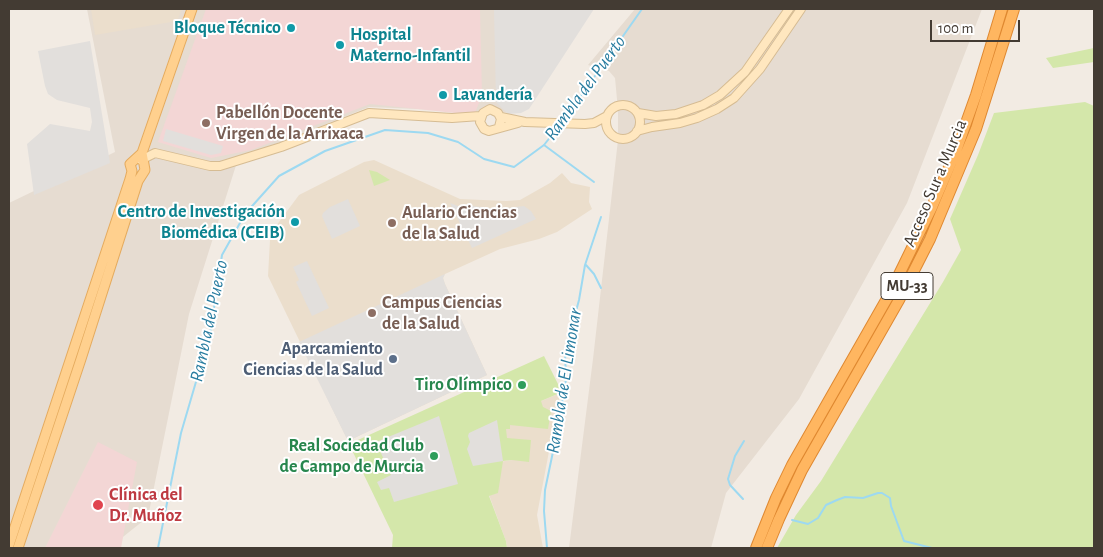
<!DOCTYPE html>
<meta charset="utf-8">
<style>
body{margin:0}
#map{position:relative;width:1103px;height:557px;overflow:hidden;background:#f2ebe3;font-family:"Alegreya Sans",sans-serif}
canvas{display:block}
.frame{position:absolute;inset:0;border:10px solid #433b33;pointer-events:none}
.scale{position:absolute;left:930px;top:20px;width:90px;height:22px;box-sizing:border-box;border:2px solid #433b33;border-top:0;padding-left:6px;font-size:15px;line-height:18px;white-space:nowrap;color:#433b33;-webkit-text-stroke:4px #fff;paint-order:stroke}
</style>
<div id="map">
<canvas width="1103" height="557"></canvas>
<div class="frame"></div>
<div class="scale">100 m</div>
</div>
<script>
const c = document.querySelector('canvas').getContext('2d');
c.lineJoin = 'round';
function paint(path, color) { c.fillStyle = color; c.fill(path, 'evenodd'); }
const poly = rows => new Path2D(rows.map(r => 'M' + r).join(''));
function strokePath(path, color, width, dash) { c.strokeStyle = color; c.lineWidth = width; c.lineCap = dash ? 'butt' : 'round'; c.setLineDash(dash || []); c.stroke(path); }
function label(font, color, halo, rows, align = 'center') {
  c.font = font + ' "Alegreya Sans",sans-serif'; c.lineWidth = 4; c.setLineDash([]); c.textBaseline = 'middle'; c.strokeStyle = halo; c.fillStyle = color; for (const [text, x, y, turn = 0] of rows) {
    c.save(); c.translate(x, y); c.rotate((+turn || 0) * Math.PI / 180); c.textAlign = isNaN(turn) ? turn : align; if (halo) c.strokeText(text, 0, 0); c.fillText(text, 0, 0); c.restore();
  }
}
paint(poly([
 [87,9,588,9,517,113,369,107,238,159,189,314,148,517,109,548,9,548,9,203,115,152],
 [635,9,982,9,907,203,799,399,726,493,711,548,569,548,593,359,618,140,618,110,615,78,609,71,588,65]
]), '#e6dcd1');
paint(poly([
 [91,9,182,9,177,21,95,35],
 [374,160,460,199,506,201,520,200,550,183,562,173,571,183,590,187,589,202,592,209,557,232,539,239,500,249,445,274,443,278,445,284,487,375,348,441,268,276,270,240,276,226,299,195,364,162],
 [560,393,537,515,543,548,507,548,506,541,478,465,512,460,506,438,504,417]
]), '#ebdecc');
paint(poly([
 [206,9,480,9,482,96,474,115,370,104,251,150,211,158,158,142],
 [98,442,137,462,121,548,45,548]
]), '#f3d6d5');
paint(poly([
 [1094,48,1094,62,1053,68,1046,58],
 [1085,102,1094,106,1094,548,777,548,796,515,821,481,943,282,961,250,950,219,978,155,994,113],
 [369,170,377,172,390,180,374,186],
 [544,356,560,388,560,393,541,401,543,407,551,411,548,429,510,425,510,429,506,429,507,438,531,440,529,462,512,460,503,461,498,493,489,496,506,541,507,548,392,548,393,535,349,444]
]), '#d4e7aa');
paint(poly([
 [494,9,594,9,529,109,521,113,508,114,496,102],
 [90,41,110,163,34,195,27,144,50,124,90,131,92,122,90,108,57,100,48,94,45,86,38,51],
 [166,129,223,146,221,153,211,155,163,141],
 [348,199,360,226,332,239,322,216,323,213,330,207],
 [450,203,458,206,472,206,498,209,524,206,531,211,536,219,472,248],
 [307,261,329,308,312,316,296,282,299,280,293,267],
 [445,274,443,278,445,284,487,375,348,441,299,342],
 [439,416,458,484,394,502,389,488,381,490,377,482,391,475,376,442],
 [497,420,503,461,473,466,467,449,470,442,468,436,469,433]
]), '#e2dfdc');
strokePath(poly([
 [564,120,642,9],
 [544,145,594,182],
 [586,265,594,274,601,288],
 [743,499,730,485,728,479,735,456,744,441],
 [792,520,808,524,818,518,826,505,837,500,845,497,863,498,878,493,882,493,890,498,891,506,904,541,932,548],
 [158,548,181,433,210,334,222,255,245,214,279,176,325,151,385,130,428,133,458,142,484,159,514,167,544,145,559,126],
 [547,548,544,511,545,490,559,423,566,379,565,352,579,300,585,265,601,217]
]), '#9dd9f1', 2);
const secondary = poly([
 '606 122a17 17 0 1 1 34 0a17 17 0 1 1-34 0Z',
 [638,113,656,116,676,114,703,105,720,95,745,72,789,9],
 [501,117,525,122,585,124,594,123,607,116],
 [499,127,501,119,498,113,490,109,483,113,480,122,484,129,489,131,518,123],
 [637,131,652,127,680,123,697,118,717,109,734,98,760,69,801,9],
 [141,160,155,153,210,166,220,166,281,147,369,113,452,118,480,116]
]);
const primary = poly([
 [9,545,130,179,132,171,130,164,142,153,192,9],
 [18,548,81,359,138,181,145,170,142,153]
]);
const highway = poly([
 [756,548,776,498,792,465,889,295,932,207,956,151,976,95,1002,9],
 [767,548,779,519,802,470,899,300,930,239,976,129,1014,9]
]);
strokePath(secondary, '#d6bc93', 10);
strokePath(primary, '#e5ab5e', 11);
strokePath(highway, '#df8830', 12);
strokePath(secondary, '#ffe7bf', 8);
strokePath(primary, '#ffd08e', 9);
strokePath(highway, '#ffb660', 10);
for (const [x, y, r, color] of [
 [291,28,5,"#0f9aa8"],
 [340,45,5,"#0f9aa8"],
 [443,95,5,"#0f9aa8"],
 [206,123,5,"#8d6e63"],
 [295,222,5,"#0f9aa8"],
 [392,223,5,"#8d6e63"],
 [372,313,5,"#8d6e63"],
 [393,359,5,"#5c6f8a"],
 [522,385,5,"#2e9e5b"],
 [434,456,5,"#2e9e5b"],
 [98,505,6,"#e0444e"]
]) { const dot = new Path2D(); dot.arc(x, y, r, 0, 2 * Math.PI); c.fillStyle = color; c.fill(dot); strokePath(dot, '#fff', 2); }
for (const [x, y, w] of [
 [907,286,52]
]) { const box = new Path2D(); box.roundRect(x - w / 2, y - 13.5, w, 27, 4); c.fillStyle = '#fff'; c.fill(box); strokePath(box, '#433b33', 1); }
label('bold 16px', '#433b33', null, [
 ["MU-33",907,286]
]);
label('bold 18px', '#0d838f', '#fff', [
 ["Bloque Técnico",281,28],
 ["Hospital",350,35,"left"],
 ["Materno-Infantil",350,56,"left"],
 ["Lavandería",453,95,"left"],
 ["Centro de Investigación",285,212],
 ["Biomédica (CEIB)",285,233]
], 'right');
label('bold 18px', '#785e54', '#fff', [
 ["Pabellón Docente",216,113],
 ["Virgen de la Arrixaca",216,134],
 ["Aulario Ciencias",402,213],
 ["de la Salud",402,234],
 ["Campus Ciencias",382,303],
 ["de la Salud",382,324]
], 'left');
label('18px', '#433b33', '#fff', [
 ["Acceso Sur a Murcia",935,183,-67]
]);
label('bold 18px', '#4e5e75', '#fff', [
 ["Aparcamiento",383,349],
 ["Ciencias de la Salud",383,370]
], 'right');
label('bold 18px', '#27864d', '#fff', [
 ["Tiro Olímpico",512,385],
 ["Real Sociedad Club",424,446],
 ["de Campo de Murcia",424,467]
], 'right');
label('bold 18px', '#be3a42', '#fff', [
 ["Clínica del",109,495],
 ["Dr. Muñoz",109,516]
], 'left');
label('italic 19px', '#297da0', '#fff', [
 ["Rambla del Puerto",585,88,-54],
 ["Rambla del Puerto",209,321,-78],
 ["Rambla de El Limonar",564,381,-81]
]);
</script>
